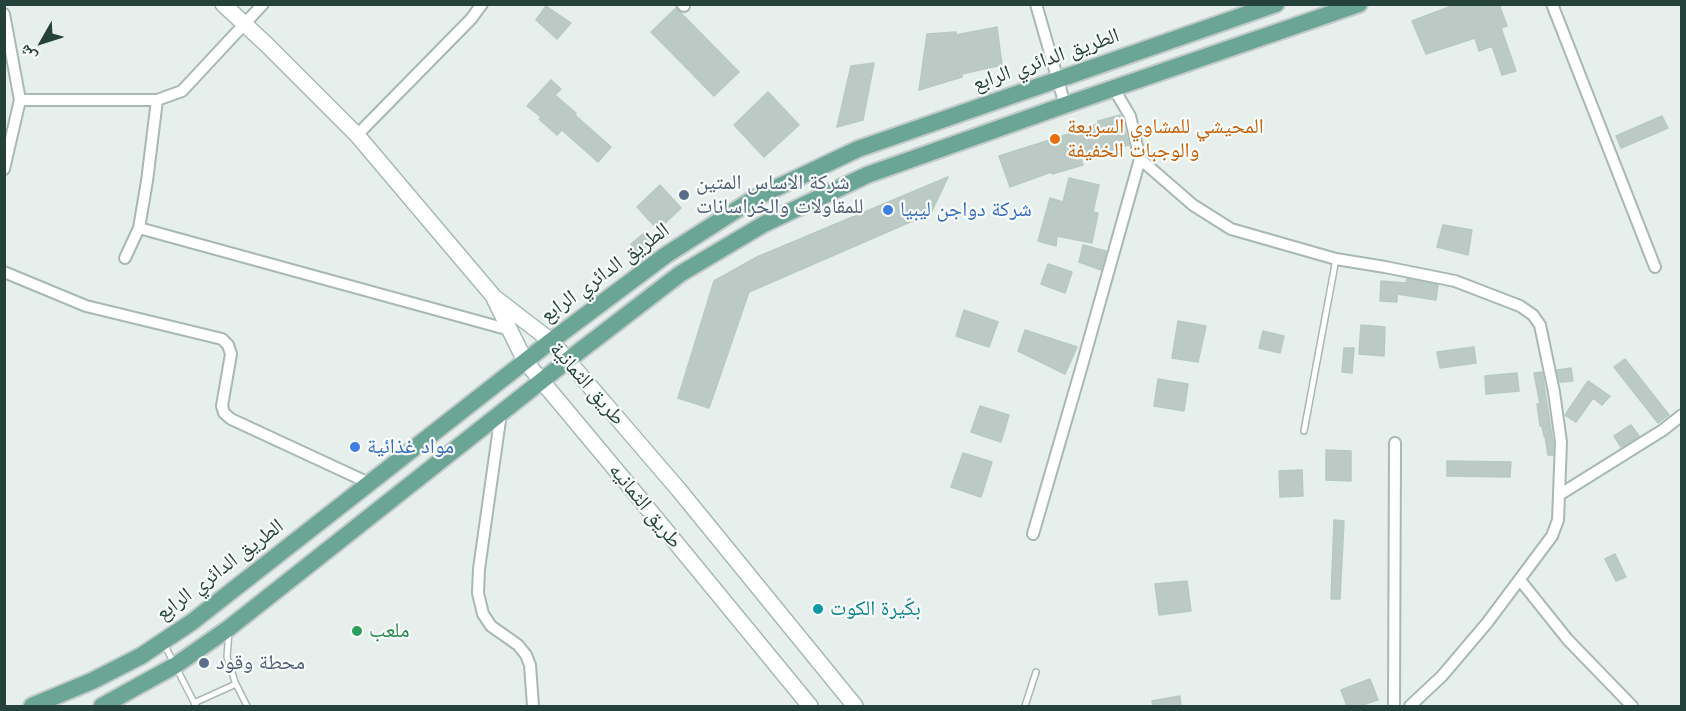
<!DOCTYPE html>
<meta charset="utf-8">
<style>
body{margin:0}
#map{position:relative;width:1686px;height:711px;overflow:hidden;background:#e6efeb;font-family:"Fira Sans","Noto Naskh Arabic",sans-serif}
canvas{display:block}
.frame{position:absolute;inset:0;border:6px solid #24423a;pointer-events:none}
.north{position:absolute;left:12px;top:12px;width:60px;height:60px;-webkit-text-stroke:4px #f7fbf9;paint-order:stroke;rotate:231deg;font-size:16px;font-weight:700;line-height:24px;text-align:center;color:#24423a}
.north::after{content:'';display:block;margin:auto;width:21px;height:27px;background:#24423a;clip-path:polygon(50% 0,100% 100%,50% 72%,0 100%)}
</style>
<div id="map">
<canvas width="1686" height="711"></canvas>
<div class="frame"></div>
<div class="north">ش</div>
</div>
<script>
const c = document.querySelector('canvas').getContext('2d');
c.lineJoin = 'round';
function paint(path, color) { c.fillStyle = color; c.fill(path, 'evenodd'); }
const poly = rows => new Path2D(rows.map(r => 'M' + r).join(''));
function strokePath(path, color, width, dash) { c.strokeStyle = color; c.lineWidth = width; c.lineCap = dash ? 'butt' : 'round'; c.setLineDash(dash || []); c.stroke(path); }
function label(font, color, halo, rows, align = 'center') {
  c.font = font + ' "Fira Sans","Noto Naskh Arabic",sans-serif'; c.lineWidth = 4.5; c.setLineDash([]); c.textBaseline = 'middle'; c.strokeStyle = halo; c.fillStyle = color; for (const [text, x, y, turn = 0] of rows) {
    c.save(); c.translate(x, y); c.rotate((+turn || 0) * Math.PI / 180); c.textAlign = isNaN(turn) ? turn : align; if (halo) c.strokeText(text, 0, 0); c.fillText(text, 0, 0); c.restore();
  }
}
const building = poly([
 [1457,4,1499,4,1507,26,1501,28,1516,71,1502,75,1492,46,1479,51,1475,38,1426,54,1412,21,1457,4],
 [546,6,571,23,557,39,536,20,546,6],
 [676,8,739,72,714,96,651,32,676,8],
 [997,27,1002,65,962,74,962,77,919,90,927,34,956,32,956,35,997,27],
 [874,63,863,120,837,127,851,66,874,63],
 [551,80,561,89,555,95,576,113,575,115,611,147,598,162,562,130,557,135,539,119,541,117,527,106,551,80],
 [768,92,799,125,764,157,734,125,768,92],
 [1120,115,1129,145,1081,159,1083,165,1052,174,1051,172,1010,187,999,156,1075,132,1074,131,1098,124,1098,121,1120,115],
 [1662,116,1668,128,1621,148,1616,136,1662,116],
 [948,177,931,213,749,292,709,408,678,398,714,281,757,257,948,177],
 [1069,178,1099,185,1093,212,1098,213,1092,243,1057,236,1056,246,1038,241,1050,198,1063,202,1069,178],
 [660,185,681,208,658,230,637,207,660,185],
 [1443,225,1472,230,1468,255,1437,247,1443,225],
 [643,234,651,243,637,253,631,244,643,234],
 [1083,245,1106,251,1101,270,1079,262,1083,245],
 [1048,264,1072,272,1065,293,1041,284,1048,264],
 [1407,279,1438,285,1436,300,1397,294,1397,302,1380,301,1381,281,1406,283,1407,279],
 [964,310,998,322,989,347,956,336,964,310],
 [1178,321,1206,326,1198,362,1172,358,1178,321],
 [1361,325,1385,327,1384,356,1359,354,1361,325],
 [1025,330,1077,347,1065,374,1018,351,1025,330],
 [1263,331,1284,336,1280,353,1259,348,1263,331],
 [1474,347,1476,363,1440,368,1437,352,1474,347],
 [1344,348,1354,348,1352,373,1342,372,1344,348],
 [1625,359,1669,415,1658,423,1614,367,1625,359],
 [1571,368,1573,381,1560,382,1557,370,1571,368],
 [1542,372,1553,442,1553,455,1548,455,1545,436,1544,436,1542,426,1540,426,1537,404,1540,404,1534,373,1542,372],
 [1517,373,1519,391,1486,394,1485,376,1517,373],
 [1158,379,1188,384,1184,411,1154,406,1158,379],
 [1588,381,1610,396,1602,405,1593,398,1576,422,1565,415,1588,381],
 [980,406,1009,415,1001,442,971,432,980,406],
 [1631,425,1639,436,1621,447,1614,436,1631,425],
 [1326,450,1351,451,1351,481,1326,480,1326,450],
 [963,453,992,462,981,497,951,487,963,453],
 [1447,461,1511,462,1510,477,1447,476,1447,461],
 [1302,470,1303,496,1280,497,1279,471,1302,470],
 [1334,520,1344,521,1340,599,1331,599,1334,520],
 [1615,554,1626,577,1616,581,1605,559,1615,554],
 [1187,581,1191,611,1159,615,1155,584,1187,581],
 [1370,679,1378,700,1359,706,1347,706,1341,690,1370,679],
 [1180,696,1181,706,1153,706,1152,701,1180,696]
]);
paint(building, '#bbcac4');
strokePath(building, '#b8c9c2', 1.5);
const lane = poly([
 [1304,431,1336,259],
 [229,631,227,657,235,682,247,706],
 [164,644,196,706],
 [194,703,236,684],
 [1025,706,1036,672]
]);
const street = poly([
 [682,4,684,6],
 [1036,4,1065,105],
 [1552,4,1655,267],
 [4,14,20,100,4,169],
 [1114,89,1130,116,1140,159,1193,205,1231,229,1336,259,1385,267,1455,281,1520,306,1533,315,1540,325,1554,392,1561,442,1558,520,1552,536,1487,623,1442,676,1410,706],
 [20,100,157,100,182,91,263,4],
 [357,135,471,19,482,4],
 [139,228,510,330],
 [125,258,139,228,147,181,157,100],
 [4,272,86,306,222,339,228,345,231,354,222,406,224,413,231,419,369,483],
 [501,413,479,569,478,593,483,614,491,626,518,645,526,655,530,665,533,706],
 [1559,495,1663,430,1682,415],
 [1033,534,1081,369,1140,159],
 [1520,580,1568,640,1632,706],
 [1394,706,1395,443]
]);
const secondary = poly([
 [223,4,267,45,357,135,494,297,551,341,679,490,855,706],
 [495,300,525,361,631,488,810,706]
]);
const primary = poly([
 [32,706,92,681,141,656,192,622,551,341,666,255,755,198,858,149,1276,4],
 [102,706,176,665,229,628,568,360,680,274,764,224,867,175,1065,105,1359,4]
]);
strokePath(lane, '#a8b8b2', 8);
strokePath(street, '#a8b8b2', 14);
strokePath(secondary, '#a4bbb3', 18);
strokePath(primary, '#c2cac8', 20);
strokePath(lane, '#fff', 5);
strokePath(street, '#fff', 10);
strokePath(secondary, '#fff', 15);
strokePath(primary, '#6aa596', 16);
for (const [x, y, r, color] of [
 [1055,139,6,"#e8710a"],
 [684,195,6,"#5c6f8a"],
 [888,210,6,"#3f7fe0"],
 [355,447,6,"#3f7fe0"],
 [818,609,6,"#0f9aa8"],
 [357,631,6,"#2e9e5b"],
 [204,663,6,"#5c6f8a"]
]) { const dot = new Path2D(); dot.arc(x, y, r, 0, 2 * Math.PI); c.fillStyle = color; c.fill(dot); strokePath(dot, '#f7fbf9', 2); }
label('21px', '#24423a', '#f7fbf9', [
 ["الطريق الدائري الرابع",1046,60,-19],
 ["الطريق الدائري الرابع",605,273,-36],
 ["طريق الثمانية",587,384,49],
 ["طريق الثمانيه",645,506,51],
 ["الطريق الدائري الرابع",220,570,-37]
]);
label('21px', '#c56008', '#f7fbf9', [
 ["المحيشي للمشاوي السريعة",1067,127],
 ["والوجبات الخفيفة",1067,151]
], 'left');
label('21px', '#4e5e75', '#f7fbf9', [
 ["شركة الاساس المتين",696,183],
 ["للمقاولات والخراسانات",696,207],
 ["محطة وقود",216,663]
], 'left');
label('21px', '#366cbe', '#f7fbf9', [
 ["شركة دواجن ليبيا",900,210],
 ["مواد غذائية",367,447]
], 'left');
label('21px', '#0d838f', '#f7fbf9', [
 ["بكّيرة الكوت",830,609]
], 'left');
label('21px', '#27864d', '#f7fbf9', [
 ["ملعب",369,631]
], 'left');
</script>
